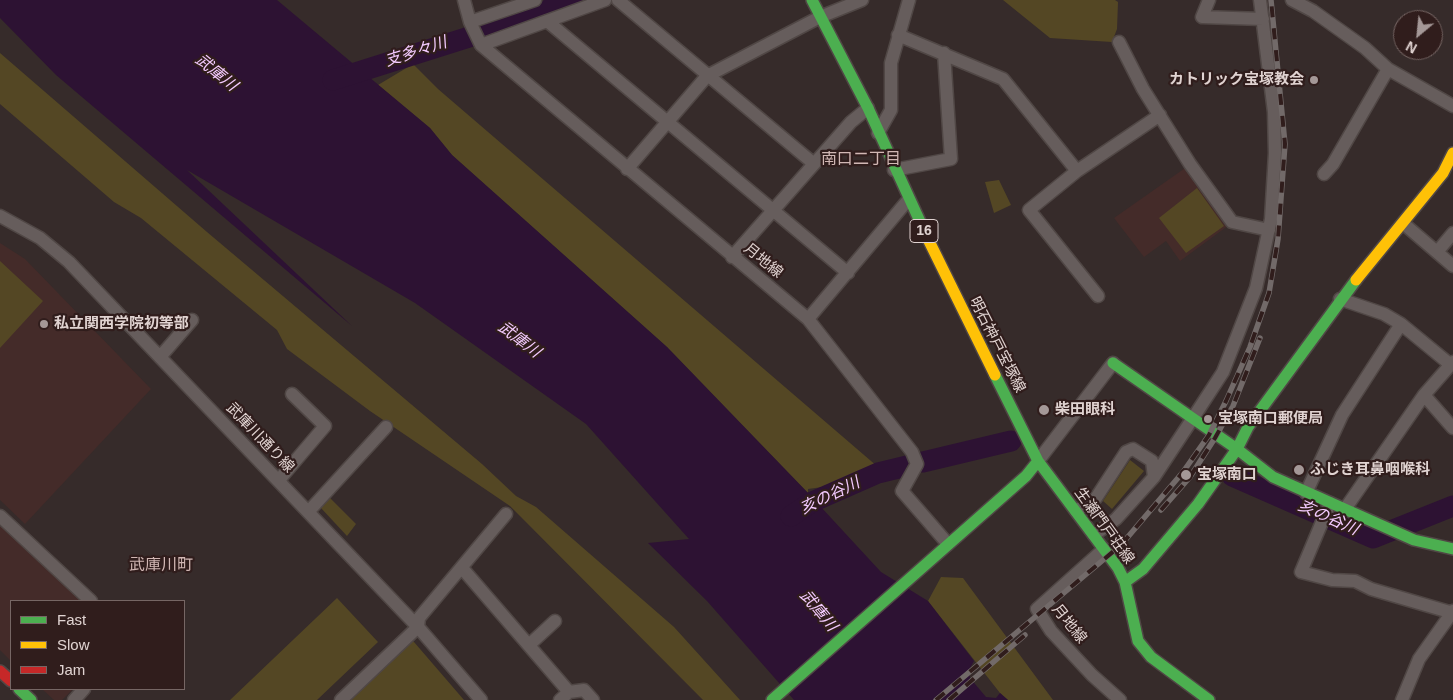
<!DOCTYPE html>
<meta charset="utf-8">
<style>
body{margin:0}
#map{position:relative;width:1453px;height:700px;overflow:hidden;background:#362b2a;font-family:Arial,sans-serif}
canvas{display:block}
.legend{position:absolute;left:10px;top:600px;width:175px;height:90px;box-sizing:border-box;background:#301d1c;border:1px solid #766664;margin:0;padding:6px 9px;list-style:none;font-size:15px;color:#e0d3d1}
.legend li{display:flex;align-items:center;gap:10px;height:25px}
.legend b{width:25px;border:1px solid #766664}
.north{position:absolute;left:1393px;top:10px;width:50px;height:50px;box-sizing:border-box;background:#301d1c;border:1px solid #766664;border-radius:50%;rotate:208deg;font-size:14px;font-weight:700;line-height:20px;text-align:center;color:#e0d3d1}
.north::after{content:'';display:block;margin:auto;width:18px;height:22px;background:#a49897;clip-path:polygon(50% 0,100% 100%,50% 72%,0 100%)}
</style>
<div id="map">
<canvas width="1453" height="700"></canvas>
<ul class="legend">
<li><b style="height:6px;background:#4caf50"></b>Fast</li>
<li><b style="height:6px;background:#ffc107"></b>Slow</li>
<li><b style="height:6px;background:#c62828"></b>Jam</li>
</ul>
<div class="north">N</div>
</div>
<script>
const c = document.querySelector('canvas').getContext('2d');
c.lineJoin = 'round';
function paint(path, color) { c.fillStyle = color; c.fill(path, 'evenodd'); }
const poly = rows => new Path2D(rows.map(r => 'M' + r).join(''));
function strokePath(path, color, width, dash) { c.strokeStyle = color; c.lineWidth = width; c.lineCap = dash ? 'butt' : 'round'; c.setLineDash(dash || []); c.stroke(path); }
function label(font, color, halo, rows, align = 'center') {
  c.font = font + ' Arial,"Noto Sans JP",sans-serif'; c.lineWidth = 4.5; c.setLineDash([]); c.textBaseline = 'middle'; c.strokeStyle = halo; c.fillStyle = color; for (const [text, x, y, turn = 0] of rows) {
    c.save(); c.translate(x, y); c.rotate((+turn || 0) * Math.PI / 180); c.textAlign = isNaN(turn) ? turn : align; if (halo) c.strokeText(text, 0, 0); c.fillText(text, 0, 0); c.restore();
  }
}
paint(poly([
 [1188,166,1229,225,1180,261,1166,241,1144,257,1114,218],
 [0,243,25,259,151,389,25,524,0,500],
 [0,522,83,601,11,601,11,661,0,650],
 [42,689,73,689,62,700,54,700]
]), '#442b29');
paint(poly([
 [1003,0,1115,0,1118,2,1117,29,1112,42,1050,38],
 [0,53,207,232,482,464,516,496,536,507,674,627,740,700,703,700,510,506,370,411,287,349,277,330,141,218,114,202,0,104],
 [413,64,438,89,878,467,845,478,837,485,808,489,808,493,667,347,452,155,430,128,378,85],
 [999,180,1011,205,994,213,985,182],
 [1197,188,1224,226,1186,253,1159,218],
 [0,261,43,301,0,348],
 [1130,460,1144,471,1112,509,1103,501],
 [330,498,356,524,347,536,321,508],
 [941,577,963,578,1053,700,1008,700,1000,693,928,601],
 [337,598,378,642,317,700,230,700],
 [409,639,414,642,464,700,346,700]
]), '#544724');
paint(poly([
 [0,0,277,0,430,128,452,155,667,347,808,493,881,572,928,601,974,661,969,670,970,678,986,697,996,698,1000,693,1008,700,794,700,707,601,648,543,689,539,586,424,415,303,187,170,352,326,56,75,0,18]
]), '#2d1233');
strokePath(poly([
 [333,80,466,38,577,0],
 [923,462,1011,441],
 [1232,476,1373,538,1453,506],
 [791,516,812,502,878,473,907,466]
]), '#2d1233', 21);
const street = poly([
 [464,0,470,22,481,45,808,319,912,452,917,464,902,491,948,544],
 [618,0,813,163],
 [1209,0,1202,17,1263,19],
 [1292,0,1313,11,1365,48,1388,69,1453,106],
 [547,21,848,273],
 [470,22,535,0],
 [898,35,1003,79,1077,171],
 [1119,42,1143,89,1190,164,1232,222,1269,230],
 [481,45,605,0],
 [878,133,891,110,891,63,909,0],
 [627,169,707,76,820,17,862,0],
 [894,170,951,159,944,53],
 [1324,174,1333,164,1388,69],
 [0,216,40,238,69,262,418,627,481,700],
 [1404,224,1453,266],
 [1437,252,1453,233],
 [732,257,851,122,868,108],
 [1098,296,1029,210,1077,171,1160,115],
 [1340,299,1384,314,1401,324,1451,365],
 [808,319,908,200],
 [160,357,192,320],
 [1424,395,1453,428],
 [1038,461,1113,363],
 [279,480,325,426,292,394],
 [1306,493,1342,415,1401,324],
 [1330,503,1301,572,1332,580,1355,581,1371,589,1453,613],
 [1345,509,1424,395,1453,362],
 [309,511,386,427],
 [1076,511,1096,498,1126,452,1133,449,1152,461,1154,477],
 [0,516,91,601],
 [1094,535,1116,519,1154,477,1193,418,1223,372,1256,288,1271,219,1275,153,1274,112,1260,0],
 [1104,549,1037,609,1051,631,1092,675,1120,700],
 [462,568,569,692],
 [529,645,555,621],
 [74,700,84,689],
 [341,700,418,627,419,618,506,514],
 [560,700,569,692,584,690,593,700],
 [1402,700,1419,659,1453,611]
]);
const fast = poly([
 [812,0,868,108,928,239],
 [1113,363,1237,449,1273,477,1414,540,1453,549],
 [1038,461,1118,568,1125,582,1138,641,1151,657,1209,700],
 [1125,582,1143,569,1198,504,1237,449,1248,427,1356,280],
 [19,689,31,700],
 [772,700,1026,476,1038,461,995,375]
]);
const slow = poly([
 [928,239,995,375],
 [1356,280,1443,173,1453,153]
]);
const jam = poly([
 [0,671,11,681]
]);
strokePath(street, '#504745', 15);
strokePath(fast, '#504745', 14);
strokePath(slow, '#504745', 14);
strokePath(jam, '#504745', 14);
strokePath(street, '#665d5c', 12);
strokePath(fast, '#4caf50', 11);
strokePath(slow, '#ffc107', 11);
strokePath(jam, '#c62828', 11);
const rail = poly([
 [1161,510,1190,477,1215,438,1233,406,1260,338],
 [936,700,1121,545,1183,472,1209,435,1226,401,1250,347,1269,293,1278,239,1285,144,1271,0],
 [949,700,1025,635]
]);
strokePath(rail, '#726a69', 5.5);
strokePath(rail, '#301d1c', 4, [11]);
for (const [x, y, r, color] of [
 [1314,80,5,"#a49897"],
 [44,324,5,"#a49897"],
 [1044,410,6,"#a49897"],
 [1208,419,5,"#a49897"],
 [1299,470,6,"#a49897"],
 [1186,475,6,"#a49897"]
]) { const dot = new Path2D(); dot.arc(x, y, r, 0, 2 * Math.PI); c.fillStyle = color; c.fill(dot); strokePath(dot, '#301d1c', 2); }
for (const [x, y, w] of [
 [924,231,28]
]) { const box = new Path2D(); box.roundRect(x - w / 2, y - 11.5, w, 23, 4); c.fillStyle = '#301d1c'; c.fill(box); strokePath(box, '#e0d3d1', 1); }
label('bold 14px', '#e0d3d1', null, [
 ["16",924,231]
]);
label('bold 15px', '#e0d3d1', '#301d1c', [
 ["カトリック宝塚教会",1304,80,"right"],
 ["私立関西学院初等部",54,324],
 ["柴田眼科",1055,410],
 ["宝塚南口郵便局",1218,419],
 ["ふじき耳鼻咽喉科",1310,470],
 ["宝塚南口",1197,475]
], 'left');
label('15px', '#e0d3d1', '#301d1c', [
 ["月地線",763,261,39],
 ["明石神戸宝塚線",997,345,63],
 ["武庫川通り線",260,438,46],
 ["生瀬門戸荘線",1104,526,54],
 ["月地線",1069,624,51]
]);
label('italic 16px', '#f4cbff', '#301d1c', [
 ["支多々川",416,52,-18],
 ["武庫川",216,73,39],
 ["武庫川",519,340,37],
 ["亥の谷川",830,496,-26],
 ["亥の谷川",1328,518,24],
 ["武庫川",818,611,50]
]);
label('16px', '#d1b7b4', '#301d1c', [
 ["南口二丁目",861,160],
 ["武庫川町",161,566]
]);
</script>
